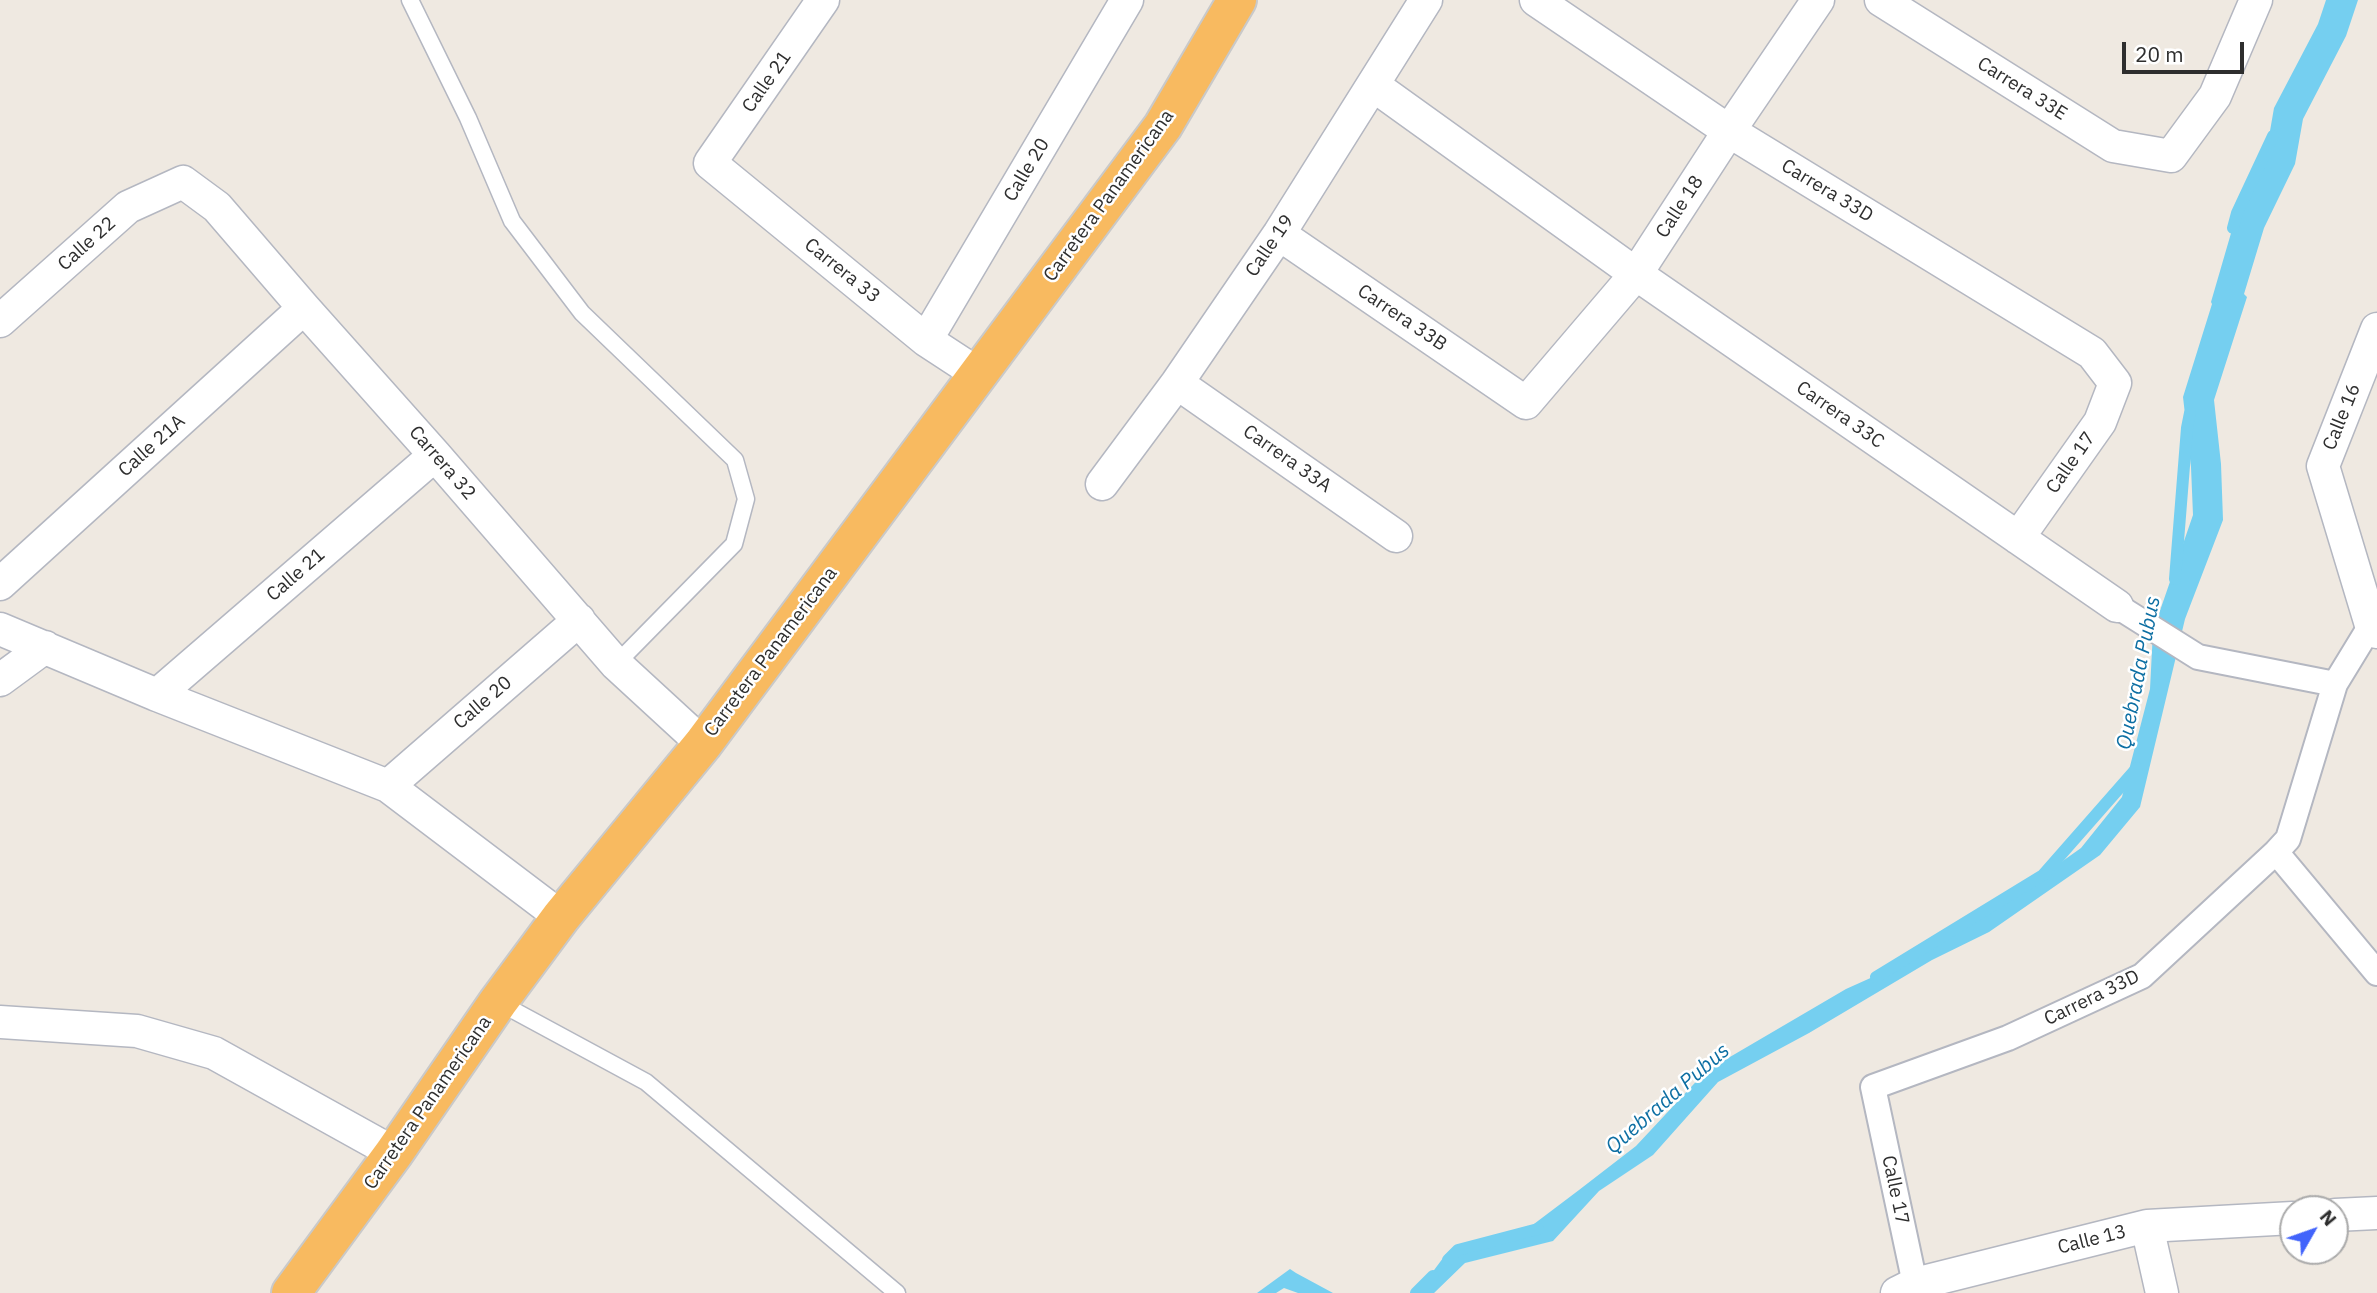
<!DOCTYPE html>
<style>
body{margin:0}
#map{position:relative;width:2377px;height:1293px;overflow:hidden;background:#efe9e1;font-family:"IBM Plex Sans",sans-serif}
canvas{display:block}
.north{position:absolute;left:2279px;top:1195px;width:70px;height:70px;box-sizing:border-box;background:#fff;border:2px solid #ababab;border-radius:50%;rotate:50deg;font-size:19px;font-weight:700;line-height:28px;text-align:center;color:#2e2e2e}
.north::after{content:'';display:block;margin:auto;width:24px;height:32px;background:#4264fb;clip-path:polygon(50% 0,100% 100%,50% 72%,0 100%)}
.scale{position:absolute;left:2122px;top:42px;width:122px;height:32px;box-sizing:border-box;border:4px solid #2e2e2e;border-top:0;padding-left:9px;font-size:21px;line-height:24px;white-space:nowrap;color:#2e2e2e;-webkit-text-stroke:5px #fff;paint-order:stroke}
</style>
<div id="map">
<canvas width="2377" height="1293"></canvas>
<div class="north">N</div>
<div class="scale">20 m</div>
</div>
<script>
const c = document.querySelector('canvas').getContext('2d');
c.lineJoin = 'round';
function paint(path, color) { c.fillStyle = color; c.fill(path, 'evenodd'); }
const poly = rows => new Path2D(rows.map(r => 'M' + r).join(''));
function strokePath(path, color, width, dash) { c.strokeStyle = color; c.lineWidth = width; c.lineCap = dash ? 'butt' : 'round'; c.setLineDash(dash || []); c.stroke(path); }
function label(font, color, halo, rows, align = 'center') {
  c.font = font + ' "IBM Plex Sans",sans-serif'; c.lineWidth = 5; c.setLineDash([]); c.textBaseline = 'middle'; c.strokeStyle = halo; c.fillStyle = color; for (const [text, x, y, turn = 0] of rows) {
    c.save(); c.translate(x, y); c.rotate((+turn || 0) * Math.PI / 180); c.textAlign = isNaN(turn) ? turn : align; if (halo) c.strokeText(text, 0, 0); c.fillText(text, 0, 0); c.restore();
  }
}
paint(poly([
 [2326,0,2358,0,2346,36,2303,119,2295,164,2264,228,2244,294,2247,297,2214,400,2221,464,2223,520,2185,619,2140,807,2100,855,1989,932,1932,960,1809,1033,1718,1082,1653,1155,1599,1191,1553,1241,1465,1263,1434,1293,1417,1293,1446,1254,1522,1233,1579,1190,1636,1146,1706,1071,1846,989,1915,958,2029,885,2081,848,2122,797,2150,689,2153,631,2193,515,2191,467,2183,397,2212,304,2211,302,2236,216,2266,154,2274,108,2318,24],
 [1290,1269,1296,1273,1333,1293,1298,1293,1284,1288,1276,1293,1257,1293]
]), '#75cff0');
strokePath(poly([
 [2233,228,2237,213,2273,136],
 [2175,579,2187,428,2190,413],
 [1876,977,2043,875,2137,768],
 [1448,1260,1458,1250,1538,1229],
 [1416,1293,1433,1276]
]), '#75cff0', 12);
const service = poly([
 [410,0,468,118,512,221,582,313,735,460,746,499,734,544,616,664],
 [498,1002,646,1082,897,1293]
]);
const pedestrian = poly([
 [2117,606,2198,657,2335,684],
 [2276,852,2377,973],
 [1915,1284,1873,1087,2008,1038,2142,976,2276,852,2288,839,2335,684,2371,625]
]);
const minor = poly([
 [823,0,710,163,926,340,978,374],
 [1536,0,1729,131,2092,353,2115,383,2100,422,2018,538],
 [1881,0,2113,146,2171,156,2215,96,2256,0],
 [1373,85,1636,274,2117,606],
 [1279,234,1526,403,1636,274,1729,131,1818,0],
 [0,321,128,207,183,182,217,207,304,308,435,455,616,664,703,744],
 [2377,329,2323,466,2371,625,2377,632],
 [926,340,1127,0],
 [1177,383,1396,536],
 [1102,484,1177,383,1279,234,1426,0],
 [0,584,304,308],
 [0,629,157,695,388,786,561,917],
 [0,680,45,647],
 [157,695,435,455],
 [388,786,579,620],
 [0,1022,137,1031,214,1053,394,1153],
 [2335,1215,2377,1213],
 [2147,1226,2162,1293],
 [1897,1293,1915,1284,2147,1226,2293,1218]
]);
const trunk = poly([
 [291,1293,394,1153,498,1002,561,917,703,744,1163,126,1237,0]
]);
strokePath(service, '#b4b7c1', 19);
strokePath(pedestrian, '#b4b7c1', 28);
strokePath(minor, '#b4b7c1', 35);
strokePath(trunk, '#c9c9c9', 42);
strokePath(service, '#fff', 16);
strokePath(pedestrian, '#fff', 24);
strokePath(minor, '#fff', 32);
strokePath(trunk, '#f8ba60', 38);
label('19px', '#2e2e2e', '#fff', [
 ["Calle 21",767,82,-55],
 ["Carrera 33E",2022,89,32],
 ["Calle 20",1027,170,-59],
 ["Carrera 33D",1827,191,31],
 ["Carretera Panamericana",1109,196,-54],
 ["Calle 18",1680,207,-57],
 ["Calle 22",87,244,-42],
 ["Calle 19",1270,246,-56],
 ["Carrera 33",842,271,39],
 ["Carrera 33B",1402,318,34],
 ["Carrera 33C",1840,415,35],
 ["Calle 16",2342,417,-68],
 ["Calle 21A",152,446,-42],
 ["Carrera 33A",1287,459,35],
 ["Carrera 32",442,463,49],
 ["Calle 17",2071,463,-55],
 ["Calle 21",296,575,-41],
 ["Carretera Panamericana",771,652,-53],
 ["Calle 20",483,703,-41],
 ["Carrera 33D",2092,998,-26],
 ["Carretera Panamericana",428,1103,-55],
 ["Calle 17",1895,1190,78],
 ["Calle 13",2092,1240,-14]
]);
label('italic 21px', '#0d6fa3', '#fff', [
 ["Quebrada Pubus",2139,673,-79],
 ["Quebrada Pubus",1668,1099,-41]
]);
</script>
